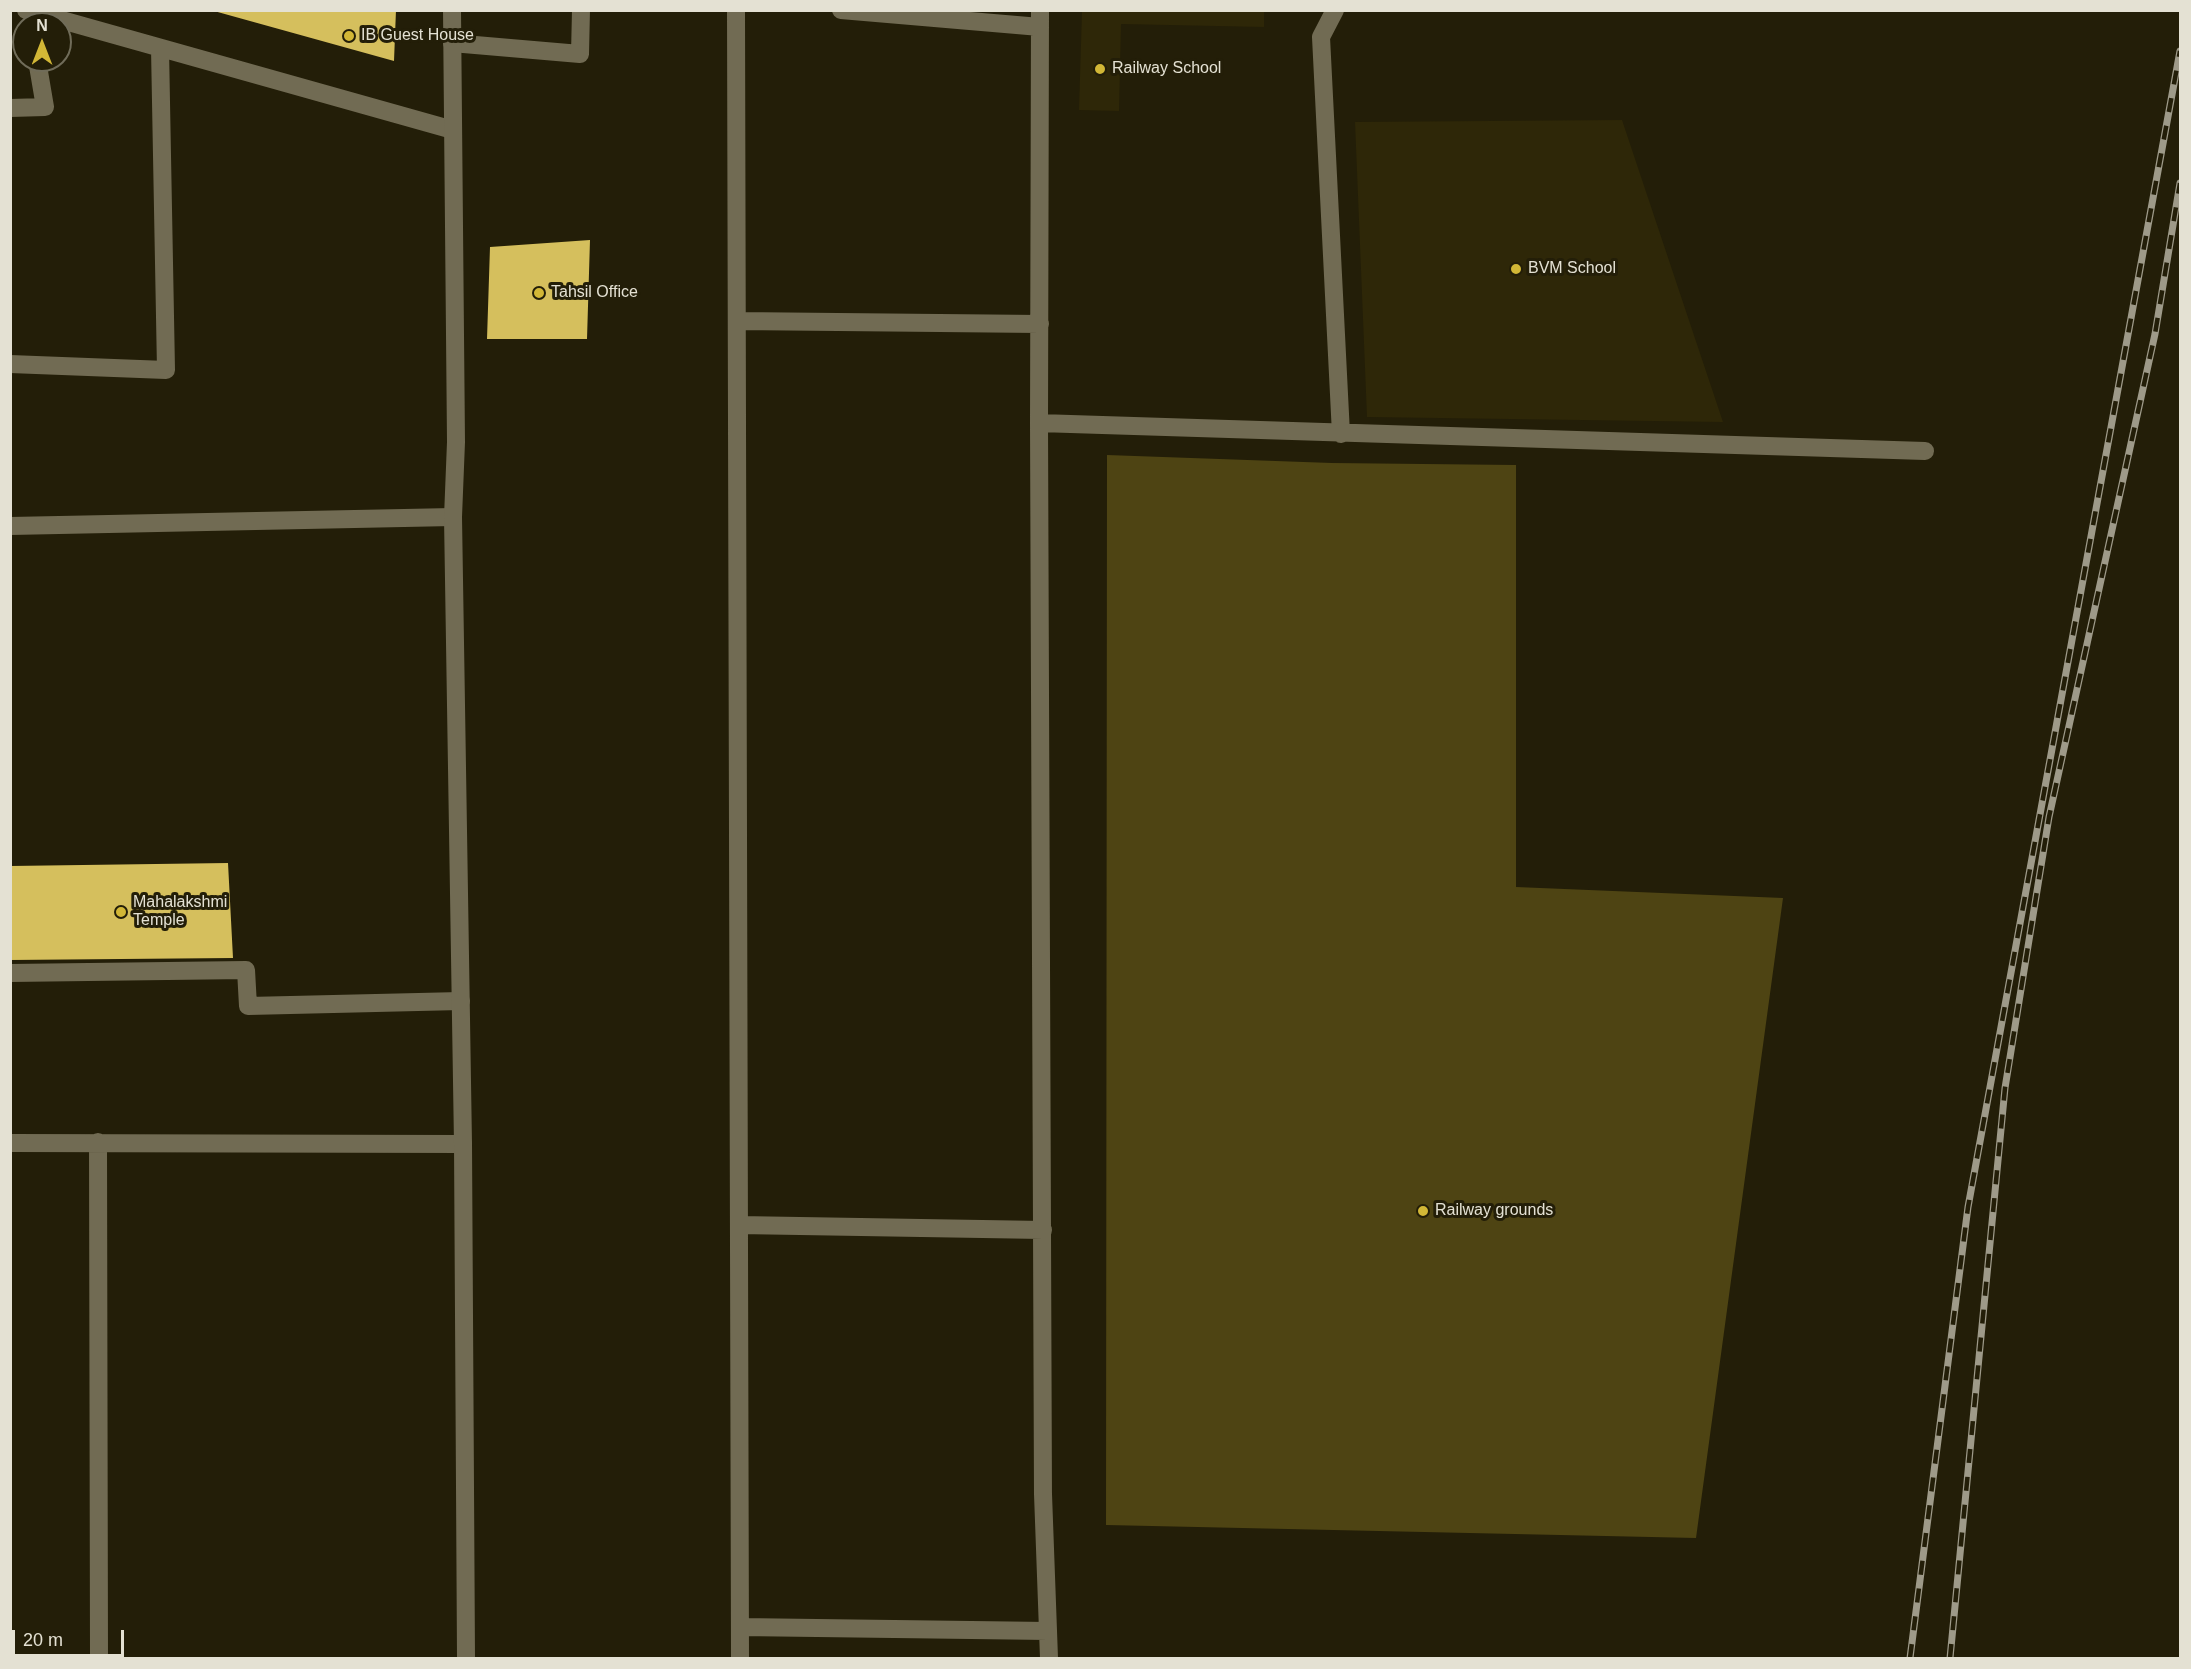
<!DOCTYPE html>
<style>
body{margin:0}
#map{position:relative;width:2191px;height:1669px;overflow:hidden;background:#231e08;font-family:Arial,sans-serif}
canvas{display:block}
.frame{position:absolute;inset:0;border:12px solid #e4e1d3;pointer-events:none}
.north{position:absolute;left:12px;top:12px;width:60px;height:60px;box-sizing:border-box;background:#231e08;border:2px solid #706c59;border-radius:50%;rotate:0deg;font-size:16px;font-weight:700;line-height:24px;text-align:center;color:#e4e1d3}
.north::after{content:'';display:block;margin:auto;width:21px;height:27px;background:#d2b736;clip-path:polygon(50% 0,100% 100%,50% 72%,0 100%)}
.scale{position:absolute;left:12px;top:1630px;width:112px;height:27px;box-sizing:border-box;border:3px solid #e4e1d3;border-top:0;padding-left:8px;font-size:18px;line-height:21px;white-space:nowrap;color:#e4e1d3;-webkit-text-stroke:4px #231e08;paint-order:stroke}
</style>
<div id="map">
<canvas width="2191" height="1669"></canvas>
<div class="frame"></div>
<div class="north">N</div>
<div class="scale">20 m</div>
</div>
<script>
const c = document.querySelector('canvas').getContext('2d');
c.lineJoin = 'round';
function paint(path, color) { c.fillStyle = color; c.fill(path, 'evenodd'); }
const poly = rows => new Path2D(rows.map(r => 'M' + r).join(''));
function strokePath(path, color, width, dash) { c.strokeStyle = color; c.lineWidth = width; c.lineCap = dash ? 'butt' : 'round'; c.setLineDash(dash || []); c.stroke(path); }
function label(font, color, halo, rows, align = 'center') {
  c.font = font + ' Arial,sans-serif'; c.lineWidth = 6; c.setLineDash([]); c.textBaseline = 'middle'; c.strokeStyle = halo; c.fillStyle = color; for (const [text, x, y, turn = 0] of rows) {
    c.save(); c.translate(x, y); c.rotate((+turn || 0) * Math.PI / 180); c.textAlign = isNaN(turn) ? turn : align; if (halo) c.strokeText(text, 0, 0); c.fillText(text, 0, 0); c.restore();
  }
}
paint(poly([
 [1082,11,1264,11,1264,27,1121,24,1119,111,1079,110],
 [1622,120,1723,422,1367,417,1355,122]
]), '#2e2708');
paint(poly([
 [1107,455,1332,463,1516,465,1516,887,1783,898,1696,1538,1106,1525]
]), '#4e4413');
paint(poly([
 [214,10,396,10,394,61,214,11],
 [590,240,587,339,487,339,490,247],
 [228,863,233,958,10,960,10,866]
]), '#d5bf5d');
strokePath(poly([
 [26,10,453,130],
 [736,10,740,1658],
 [841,10,1040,27],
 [1040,10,1039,423,1043,1494,1049,1658],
 [1335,10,1321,37,1341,434],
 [452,43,580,54,581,10],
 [10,108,45,107,37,60],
 [737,321,1040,324],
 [10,364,166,370,160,48],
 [1039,423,1925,451],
 [10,526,453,517],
 [10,973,246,970,248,1006,461,1001],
 [98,1142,99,1658],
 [10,1143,463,1144],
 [739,1225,1043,1230],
 [740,1627,1048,1631]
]), '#716b53', 18);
strokePath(poly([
 [452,10,456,442,453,517,463,1144,466,1658]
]), '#716b53', 18);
const rail = poly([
 [1910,1658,1968,1207,2180,51],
 [1950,1658,2005,1088,2049,817,2155,334,2180,183]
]);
strokePath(rail, '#9e9a89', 7);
strokePath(rail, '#231e08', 4.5, [14]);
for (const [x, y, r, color] of [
 [349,36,6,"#d2b736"],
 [1100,69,6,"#d2b736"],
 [1516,269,6,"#d2b736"],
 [539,293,6,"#d2b736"],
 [121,912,6,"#d2b736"],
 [1423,1211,6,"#d2b736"]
]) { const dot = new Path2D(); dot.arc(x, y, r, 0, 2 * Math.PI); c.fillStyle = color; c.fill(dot); strokePath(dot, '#231e08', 2); }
label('16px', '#e4e1d3', '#231e08', [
 ["IB Guest House",361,36],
 ["Railway School",1112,69],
 ["BVM School",1528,269],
 ["Tahsil Office",551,293],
 ["Mahalakshmi",133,903],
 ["Temple",133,921],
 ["Railway grounds",1435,1211]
], 'left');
</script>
